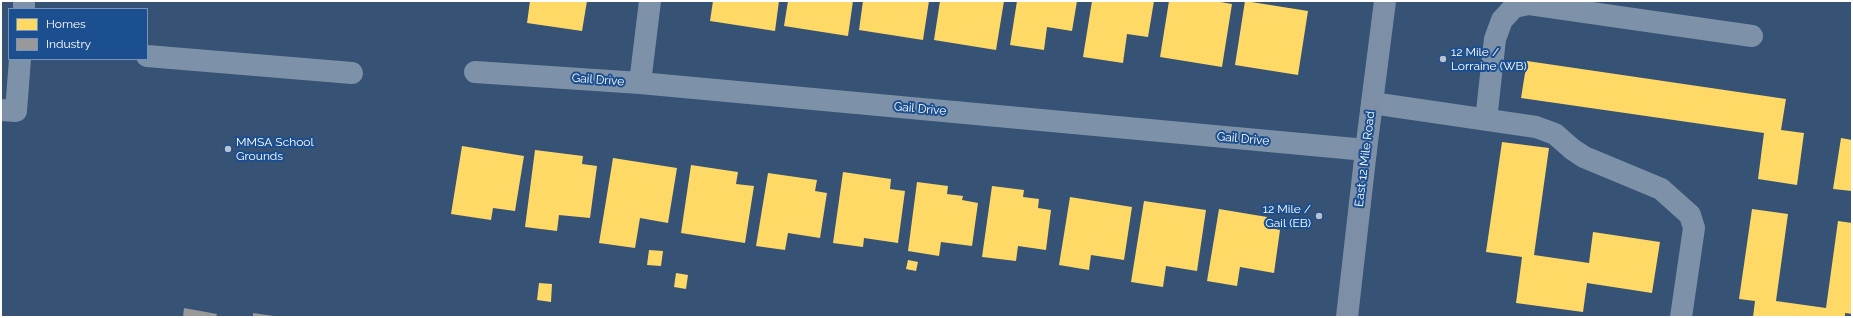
<!DOCTYPE html>
<style>
body{margin:0}
#map{position:relative;width:1853px;height:318px;overflow:hidden;background:#365274;font-family:Raleway,sans-serif}
canvas{display:block}
.frame{position:absolute;inset:0;border:2px solid #fff;pointer-events:none}
.legend{position:absolute;left:8px;top:8px;width:140px;height:52px;box-sizing:border-box;background:#1b4f8f;border:1px solid #7695bc;margin:0;padding:5px 7px;list-style:none;font-size:12px;color:#fff}
.legend li{display:flex;align-items:center;gap:8px;height:20px}
.legend b{width:20px;border:1px solid #7695bc}
</style>
<div id="map">
<canvas width="1853" height="318"></canvas>
<div class="frame"></div>
<ul class="legend">
<li><b style="height:11px;background:#ffd966"></b>Homes</li>
<li><b style="height:11px;background:#999"></b>Industry</li>
</ul>
</div>
<script>
const c = document.querySelector('canvas').getContext('2d');
c.lineJoin = 'round';
function paint(path, color) { c.fillStyle = color; c.fill(path, 'evenodd'); }
const poly = rows => new Path2D(rows.map(r => 'M' + r).join(''));
function strokePath(path, color, width, dash) { c.strokeStyle = color; c.lineWidth = width; c.lineCap = dash ? 'butt' : 'round'; c.setLineDash(dash || []); c.stroke(path); }
function label(font, color, halo, rows, align = 'center') {
  c.font = font + ' Raleway,sans-serif'; c.lineWidth = 4; c.setLineDash([]); c.textBaseline = 'middle'; c.strokeStyle = halo; c.fillStyle = color; for (const [text, x, y, turn = 0] of rows) {
    c.save(); c.translate(x, y); c.rotate((+turn || 0) * Math.PI / 180); c.textAlign = isNaN(turn) ? turn : align; if (halo) c.strokeText(text, 0, 0); c.fillText(text, 0, 0); c.restore();
  }
}
paint(poly([
 [530,1,587,1,582,31,527,23],
 [713,1,779,1,775,31,710,21],
 [788,1,853,1,848,36,784,26],
 [863,1,929,1,923,40,859,30],
 [940,1,1004,1,996,50,934,40],
 [1017,1,1077,1,1072,31,1047,27,1044,50,1010,45],
 [1092,1,1154,1,1148,37,1127,34,1123,63,1083,57],
 [1169,1,1215,1,1232,4,1222,67,1160,57],
 [1245,1,1308,11,1298,75,1235,65],
 [1527,61,1786,99,1781,130,1804,133,1797,185,1758,179,1764,133,1521,98],
 [1841,138,1852,140,1852,191,1833,189],
 [1502,142,1549,148,1534,255,1589,263,1593,232,1660,242,1652,293,1587,283,1583,312,1516,303,1522,257,1486,252],
 [462,146,524,156,515,211,493,208,491,220,451,214],
 [535,150,583,156,582,164,597,166,590,218,559,215,557,231,525,227],
 [613,158,677,168,668,223,640,218,635,248,599,243],
 [691,165,738,172,736,184,754,186,745,243,681,233],
 [843,172,891,179,890,189,905,191,898,243,864,238,863,247,833,243],
 [768,173,817,180,815,191,827,193,820,238,788,233,785,250,756,246],
 [917,182,948,186,947,194,963,196,962,200,978,203,972,246,941,242,939,256,908,251],
 [992,186,1024,190,1023,197,1039,199,1038,208,1051,210,1046,250,1018,246,1016,261,982,257],
 [1070,197,1132,207,1124,260,1091,255,1089,270,1059,265],
 [1144,201,1206,210,1197,271,1166,266,1163,287,1131,282],
 [1219,209,1267,217,1265,227,1280,230,1274,273,1240,267,1237,286,1207,281],
 [1752,209,1788,214,1776,301,1826,308,1838,221,1852,223,1852,314,1845,313,1845,317,1753,317,1755,301,1739,299],
 [649,250,663,251,661,266,647,265],
 [908,260,918,262,916,271,906,269],
 [676,273,688,275,686,289,674,287],
 [539,283,552,284,551,302,537,300]
]), '#ffd966');
paint(poly([
 [184,308,217,314,216,317,183,317],
 [253,313,274,316,274,317,253,317]
]), '#999');
strokePath(poly([
 [24,1,24,9],
 [147,56,352,73],
 [475,72,640,83,1366,150],
 [640,83,650,1],
 [1372,103,1536,127,1555,134,1572,149,1584,157,1661,189,1690,215,1694,228,1681,317],
 [1,110,16,111,20,59],
 [1486,120,1495,39,1502,20,1514,7,1529,4,1752,36]
]), '#7d92a8', 22);
strokePath(poly([
 [1347,317,1366,150,1385,1]
]), '#7d8ea7', 22);
for (const [x, y, r, color] of [
 [1443,59,4,"#b9c2ce"],
 [228,149,4,"#b9c2ce"],
 [1319,216,4,"#b9c2ce"]
]) { const dot = new Path2D(); dot.arc(x, y, r, 0, 2 * Math.PI); c.fillStyle = color; c.fill(dot); strokePath(dot, '#1b4f8f', 1.5); }
label('12px', '#fff', '#1b4f8f', [
 ["12 Mile /",1451,52],
 ["Lorraine (WB)",1451,66],
 ["MMSA School",236,142],
 ["Grounds",236,156],
 ["12 Mile /",1311,209,"right"],
 ["Gail (EB)",1311,223,"right"]
], 'left');
label('12px', '#fff', '#1b4f8f', [
 ["Gail Drive",598,80,4],
 ["Gail Drive",920,109,5],
 ["Gail Drive",1243,139,5],
 ["East 12 Mile Road",1365,159,-83]
]);
</script>
